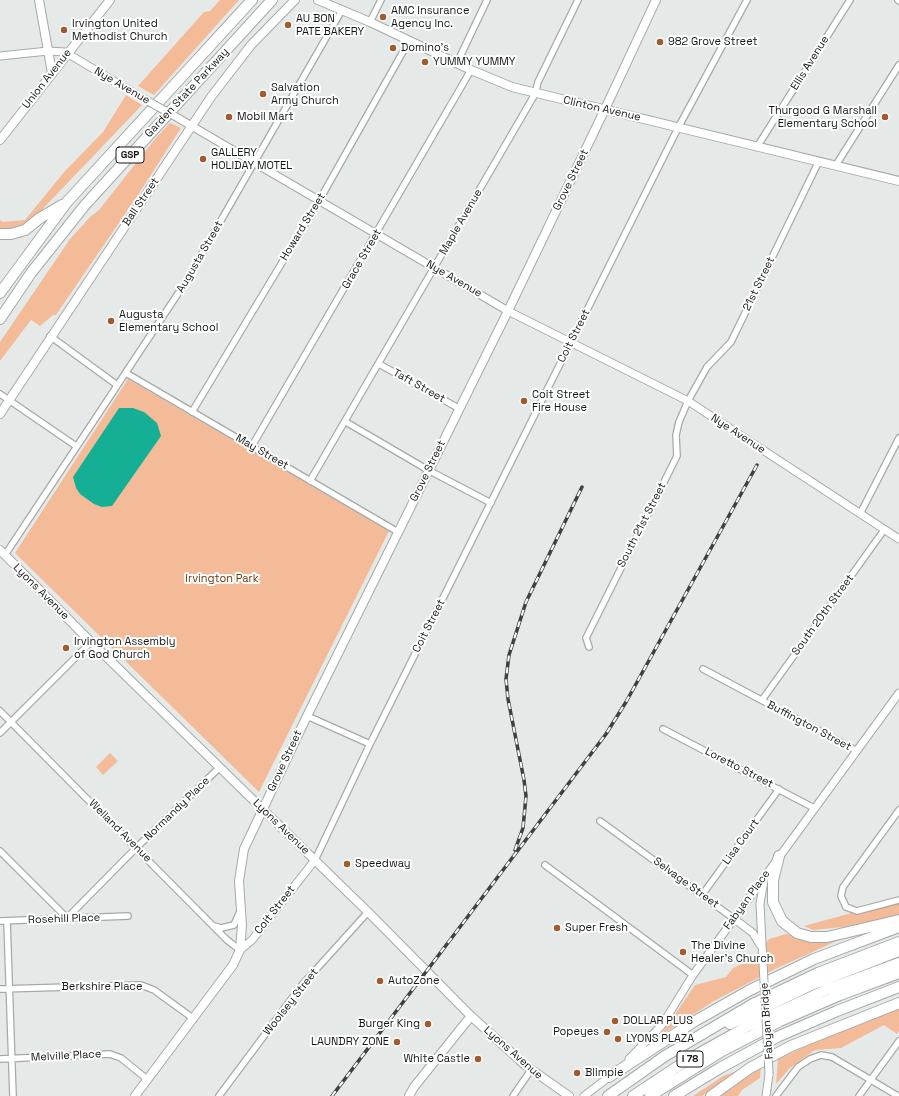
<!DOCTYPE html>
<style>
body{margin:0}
canvas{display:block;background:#e5eae9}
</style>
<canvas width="899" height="1096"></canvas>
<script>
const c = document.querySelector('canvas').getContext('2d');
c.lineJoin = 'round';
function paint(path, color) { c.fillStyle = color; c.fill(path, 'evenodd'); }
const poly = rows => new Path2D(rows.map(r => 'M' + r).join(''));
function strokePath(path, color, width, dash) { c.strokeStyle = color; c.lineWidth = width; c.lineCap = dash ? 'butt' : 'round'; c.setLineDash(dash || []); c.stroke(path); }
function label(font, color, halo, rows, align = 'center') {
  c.font = font + ' "Space Grotesk",sans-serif'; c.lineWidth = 4; c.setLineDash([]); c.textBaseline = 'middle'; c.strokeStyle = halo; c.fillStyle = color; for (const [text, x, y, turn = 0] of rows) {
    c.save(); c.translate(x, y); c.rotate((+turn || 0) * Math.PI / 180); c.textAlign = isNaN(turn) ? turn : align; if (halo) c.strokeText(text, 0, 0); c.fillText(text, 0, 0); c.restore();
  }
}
paint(poly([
 [220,0,239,0,154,95,138,86,204,12,210,11],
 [126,95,142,105,36,216,21,227,5,230,0,228,0,220,3,222,25,220,65,171,103,132],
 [170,123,181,128,138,195,56,315,53,315,40,326,31,320,0,361,0,342,70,239,90,217,99,210,155,139],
 [128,379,389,531,259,792,15,553],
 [110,753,118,761,103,775,96,767],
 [899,900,899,916,843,927,813,930,804,926],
 [786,934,839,940,775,969,714,1001,661,1035,695,985,726,977,733,968,754,959,769,939],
 [899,1008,899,1031,897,1034,884,1025,841,1048,815,1050,790,1068,776,1084,778,1059,815,1042],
 [761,1066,760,1078,742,1090,738,1096,719,1096],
 [737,1071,702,1096,693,1096,723,1076]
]), '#f4bb99');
paint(poly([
 [119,408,133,408,144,412,157,423,161,436,112,506,102,507,94,504,80,494,76,488,73,477]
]), '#15af96');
const minor = poly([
 [898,0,899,1],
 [370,22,381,0],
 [457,63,487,0],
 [757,147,850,0],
 [836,165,899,65],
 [50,336,117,385],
 [379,364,460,409],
 [126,373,398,532],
 [0,394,76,446],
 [192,412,319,201,409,41],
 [346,422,428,470,491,503],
 [252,446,471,70],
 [310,481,535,94,538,82,578,0],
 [860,514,899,438],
 [5,555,185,283,342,10],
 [589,647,586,638,677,456,676,435,679,422,688,401,707,367,731,342,819,161],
 [703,669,857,751],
 [762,700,884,530],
 [0,711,227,940,240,950],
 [307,716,370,744],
 [663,729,814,808],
 [0,733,91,642],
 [899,810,843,887,841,896,846,907,857,911,899,900],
 [600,821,733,918],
 [0,851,67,918,137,847,219,768],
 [315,860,370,744,678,128,747,0],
 [545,865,693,975],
 [702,895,779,789],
 [0,921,128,916],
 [7,921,13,1096],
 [214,926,221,928,234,925,240,911],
 [0,989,141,985,154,990,194,1019],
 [0,1059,110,1054,121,1058,148,1080],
 [219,1096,302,985,368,912],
 [513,1096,531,1070],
 [776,1096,798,1067,810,1059,821,1055,832,1057,898,1096],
 [859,1096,899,1041]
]);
const tertiary = poly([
 [0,56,48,51,65,52,146,100],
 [178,118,508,311,688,401,899,539],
 [733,918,753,933,760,945],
 [240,950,252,940,315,860],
 [763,963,760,904,764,880],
 [629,1059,662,1025,693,975,899,693],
 [584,1096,613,1074],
 [766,1096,769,1074]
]);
const secondary = poly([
 [39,0,52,73],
 [318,0,370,22,471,70,512,87,899,181],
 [0,140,110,0],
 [0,414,211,97,251,45,295,0],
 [0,550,86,637,368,912,471,1016,525,1065,569,1096],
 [135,1096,233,965,240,950,242,925,239,881,244,849,307,716,508,311,605,109,656,0],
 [409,1096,414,1087,471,1016]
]);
const motorway = poly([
 [0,234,11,234,25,230,40,218,62,205],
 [0,293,67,202,252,0],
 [0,319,31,273,85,205,272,0],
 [779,856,773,880,773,902,782,921,797,933,811,937,827,937,899,920],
 [730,1024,811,985,899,951],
 [609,1077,695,1021,750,990,814,959,899,927],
 [608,1096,665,1056,753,1004,818,973,899,942],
 [633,1096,689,1059,748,1026,826,990,899,963],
 [650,1096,722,1051,780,1021,840,995,899,973],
 [674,1096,720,1068,777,1037,837,1011,899,987],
 [711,1096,750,1068,791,1046,899,1003]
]);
strokePath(minor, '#a5aaa9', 8);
strokePath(tertiary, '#a5aaa9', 9);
strokePath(secondary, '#a5aaa9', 10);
strokePath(motorway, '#a5aaa9', 12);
strokePath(minor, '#fff', 5.5);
strokePath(tertiary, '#fff', 7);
strokePath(secondary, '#fff', 8);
strokePath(motorway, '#fff', 10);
const rail = poly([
 [515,850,523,828,526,796,524,780,508,699,506,679,509,655,526,602,582,487],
 [332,1096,606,734,626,702,757,465]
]);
strokePath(rail, '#3f4141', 3.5);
strokePath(rail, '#fff', 2, [6]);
const tertiaryBridge = poly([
 [146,100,178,118],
 [763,963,769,1074]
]);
strokePath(tertiaryBridge, '#a5aaa9', 9, []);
strokePath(tertiaryBridge, '#fff', 7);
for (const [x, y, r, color] of [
 [383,17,4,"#a05b2e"],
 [288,25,4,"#a05b2e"],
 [64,30,4,"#a05b2e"],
 [660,42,4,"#a05b2e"],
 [393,48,4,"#a05b2e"],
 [425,62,4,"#a05b2e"],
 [263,94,4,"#a05b2e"],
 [229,117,4,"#a05b2e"],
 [885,117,4,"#a05b2e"],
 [203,159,4,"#a05b2e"],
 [111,321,4,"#a05b2e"],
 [524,401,4,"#a05b2e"],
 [66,648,4,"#a05b2e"],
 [347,864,4,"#a05b2e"],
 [557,928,4,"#a05b2e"],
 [683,952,4,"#a05b2e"],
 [380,981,4,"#a05b2e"],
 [615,1021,4,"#a05b2e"],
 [428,1024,4,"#a05b2e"],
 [607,1032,4,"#a05b2e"],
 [618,1039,4,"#a05b2e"],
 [397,1042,4,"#a05b2e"],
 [478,1059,4,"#a05b2e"],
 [577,1073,4,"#a05b2e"]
]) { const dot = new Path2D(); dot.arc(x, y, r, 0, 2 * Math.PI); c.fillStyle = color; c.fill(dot); strokePath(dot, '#fff', 1.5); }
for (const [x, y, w] of [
 [130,155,28],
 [690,1059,26]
]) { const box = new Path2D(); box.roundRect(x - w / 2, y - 8, w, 16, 3); c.fillStyle = '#fff'; c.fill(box); strokePath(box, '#151717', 1); }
label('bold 10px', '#151717', null, [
 ["GSP",130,155],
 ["I 78",690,1059]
]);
label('11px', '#151717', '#fff', [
 ["AMC Insurance",391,11],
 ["Agency Inc.",391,24],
 ["AU BON",296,19],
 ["PATE BAKERY",296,32],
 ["Irvington United",72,24],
 ["Methodist Church",72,37],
 ["982 Grove Street",668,42],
 ["Domino's",401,48],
 ["YUMMY YUMMY",433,62],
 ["Salvation",271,88],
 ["Army Church",271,101],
 ["Thurgood G Marshall",877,111,"right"],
 ["Elementary School",877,124,"right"],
 ["Mobil Mart",237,117],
 ["GALLERY",211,153],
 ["HOLIDAY MOTEL",211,166],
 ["Augusta",119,315],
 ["Elementary School",119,328],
 ["Coit Street",532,395],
 ["Fire House",532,408],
 ["Irvington Assembly",74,642],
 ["of God Church",74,655],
 ["Speedway",355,864],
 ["Super Fresh",565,928],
 ["The Divine",691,946],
 ["Healer's Church",691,959],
 ["AutoZone",388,981],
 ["DOLLAR PLUS",623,1021],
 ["Burger King",420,1024,"right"],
 ["Popeyes",599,1032,"right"],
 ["LYONS PLAZA",626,1039],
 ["LAUNDRY ZONE",389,1042,"right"],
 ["White Castle",470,1059,"right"],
 ["Blimpie",585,1073]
], 'left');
label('11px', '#151717', '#fff', [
 ["Ellis Avenue",810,63,-58],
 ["Union Avenue",47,79,-52],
 ["Nye Avenue",122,86,30],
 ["Garden State Parkway",187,93,-47],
 ["Clinton Avenue",602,109,13],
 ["Grove Street",571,180,-64],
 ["Ball Street",141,202,-56],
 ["Maple Avenue",461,222,-60],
 ["Howard Street",303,227,-59],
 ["Augusta Street",200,257,-60],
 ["Grace Street",362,259,-60],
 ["Nye Avenue",454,279,30],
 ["21st Street",759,284,-64],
 ["Coit Street",574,336,-63],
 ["Taft Street",419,386,29],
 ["Nye Avenue",738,434,33],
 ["May Street",262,452,30],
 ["Grove Street",428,471,-64],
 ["South 21st Street",642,525,-63],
 ["Lyons Avenue",41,592,45],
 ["South 20th Street",823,615,-54],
 ["Coit Street",429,626,-63],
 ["Buffington Street",809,726,28],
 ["Grove Street",285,761,-65],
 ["Loretto Street",739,768,27],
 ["Normandy Place",177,809,-44],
 ["Lyons Avenue",281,827,44],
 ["Welland Avenue",120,831,45],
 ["Lisa Court",741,842,-54],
 ["Selvage Street",686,883,36],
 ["Fabyan Place",747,900,-54],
 ["Coit Street",275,910,-52],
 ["Rosehill Place",64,919,-2],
 ["Berkshire Place",102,987],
 ["Woolsey Street",291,1002,-52],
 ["Fabyan Bridge",767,1021,-94],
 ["Lyons Avenue",513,1053,41],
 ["Melville Place",66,1056,-3]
]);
label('11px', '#6d3710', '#fff', [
 ["Irvington Park",222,579]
]);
</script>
